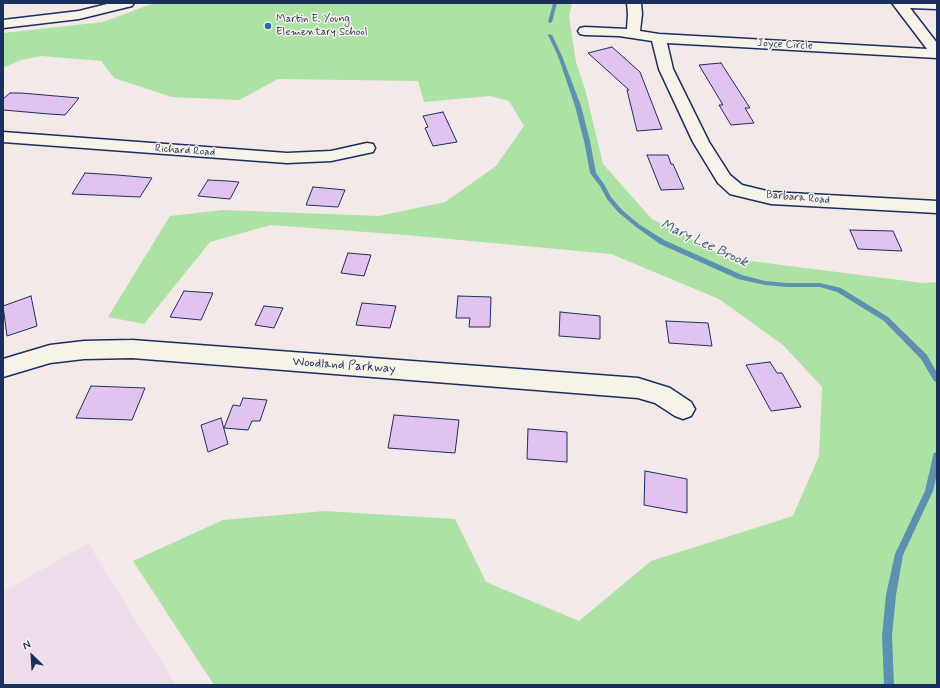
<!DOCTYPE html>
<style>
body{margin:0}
#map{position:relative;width:940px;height:688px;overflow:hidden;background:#f3e9e9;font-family:Mynerve,sans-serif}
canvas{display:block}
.frame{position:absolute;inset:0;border:4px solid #1b2f5e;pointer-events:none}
.north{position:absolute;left:12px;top:636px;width:40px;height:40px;-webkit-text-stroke:3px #f7f3e8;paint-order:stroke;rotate:335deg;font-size:11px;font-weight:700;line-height:16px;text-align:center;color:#1b2f5e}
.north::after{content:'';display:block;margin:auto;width:14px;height:18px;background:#1b2f5e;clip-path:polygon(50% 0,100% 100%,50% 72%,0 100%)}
</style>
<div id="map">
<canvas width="940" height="688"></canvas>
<div class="frame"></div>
<div class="north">N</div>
</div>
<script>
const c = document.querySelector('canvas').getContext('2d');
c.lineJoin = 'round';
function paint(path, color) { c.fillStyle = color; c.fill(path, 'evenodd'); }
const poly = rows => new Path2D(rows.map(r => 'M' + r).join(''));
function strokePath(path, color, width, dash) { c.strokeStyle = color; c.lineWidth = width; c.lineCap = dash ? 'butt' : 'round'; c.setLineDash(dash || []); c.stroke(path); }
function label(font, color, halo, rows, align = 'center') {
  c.font = font + ' Mynerve,sans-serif'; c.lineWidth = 3; c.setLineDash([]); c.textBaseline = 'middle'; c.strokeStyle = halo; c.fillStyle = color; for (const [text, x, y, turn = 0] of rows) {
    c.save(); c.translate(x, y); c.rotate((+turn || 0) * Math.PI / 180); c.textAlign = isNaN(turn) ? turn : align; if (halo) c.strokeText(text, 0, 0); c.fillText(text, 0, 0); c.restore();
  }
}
paint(poly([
 [88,543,140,627,176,685,3,685,3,592]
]), '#eeddea');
paint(poly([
 [154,3,572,3,569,16,576,62,585,89,603,164,652,219,727,258,923,283,937,282,937,685,214,685,133,561,223,520,325,511,455,519,486,582,579,621,651,561,793,516,819,456,822,387,783,345,719,299,611,254,406,235,271,225,210,242,144,324,108,317,170,216,223,210,379,216,445,202,496,166,524,126,509,101,490,96,424,102,418,81,278,79,239,100,172,97,114,78,101,61,41,56,21,60,3,68,3,33,103,22]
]), '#ade2a5');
paint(poly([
 [553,3,557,3,552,22,550,23,548,22,553,3],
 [548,34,552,35,562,56,581,106,590,141,596,173,604,184,611,197,622,210,640,225,664,240,742,275,765,281,787,283,820,283,841,288,888,317,927,355,937,373,937,382,934,381,921,359,884,321,837,292,820,287,787,287,765,285,738,279,660,244,636,227,618,212,607,199,600,186,590,173,584,141,575,106,558,56,548,35,548,34],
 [937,452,937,474,933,491,903,555,896,595,892,636,894,685,884,685,882,636,886,595,895,554,925,491,933,456,934,453,937,452]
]), '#5c91b0');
const building = poly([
 [612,47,640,72,662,129,637,131,627,90,629,90,588,53,612,47],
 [721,63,750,108,745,108,754,123,731,125,719,105,723,105,699,65,721,63],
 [10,93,21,93,79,98,65,115,49,114,3,110,3,99,10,93],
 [443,112,457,142,433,146,425,128,428,127,423,116,443,112],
 [647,155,668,155,671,164,673,164,684,189,661,190,647,155],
 [85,173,117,175,152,178,140,197,72,194,85,173],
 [208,180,228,181,239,182,230,199,198,196,208,180],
 [313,187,335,189,345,190,338,207,306,205,313,187],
 [850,230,893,231,902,251,858,249,850,230],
 [348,253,371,255,364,276,341,273,348,253],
 [184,291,213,293,201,320,170,317,184,291],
 [31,296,37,326,7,336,3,306,31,296],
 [458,296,491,297,490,327,469,327,470,318,456,318,458,296],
 [362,303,396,306,390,328,356,325,362,303],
 [264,306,283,308,274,328,255,325,264,306],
 [560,312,600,316,600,339,559,336,560,312],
 [666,321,708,323,712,346,669,343,666,321],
 [770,362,777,373,782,373,801,407,771,411,746,365,770,362],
 [91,386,145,388,132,420,76,418,91,386],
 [243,398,267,400,260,421,252,421,248,430,224,428,233,405,240,406,243,398],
 [394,415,459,420,455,453,388,448,394,415],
 [221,418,228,444,208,452,201,425,221,418],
 [528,429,567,432,567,462,527,459,528,429],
 [645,471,687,479,687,513,644,505,645,471]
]);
paint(building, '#e2c2ee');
strokePath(building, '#1b2f5e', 1);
const minor = poly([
 [111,3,134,3,132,6,79,19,3,28,3,20,79,11,111,3],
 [627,3,641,3,642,14,640,31,659,34,927,49,892,3,937,3,937,9,910,8,937,43,937,58,667,43,673,69,709,142,730,175,742,185,771,192,937,201,937,213,771,204,730,194,718,183,693,142,659,69,652,41,619,36,585,35,580,34,578,31,580,28,585,27,627,29,628,14,627,3],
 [3,132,287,153,331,151,367,143,373,144,375,148,373,152,331,161,287,163,3,142,3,132],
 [132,340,638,378,670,388,691,402,695,409,691,416,683,419,675,416,655,403,638,398,132,358,84,359,50,363,3,377,3,359,50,345,84,341,132,340]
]);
strokePath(minor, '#1b2f5e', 3);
paint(minor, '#f7f3e8');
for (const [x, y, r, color] of [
 [268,26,4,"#1f6fb2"]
]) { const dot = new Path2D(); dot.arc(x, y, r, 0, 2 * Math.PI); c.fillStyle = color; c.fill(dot); strokePath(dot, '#f7f3e8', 1.5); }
label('11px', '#1b2f5e', '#f7f3e8', [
 ["Martin E. Young",276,20],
 ["Elementary School",276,33]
], 'left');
label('11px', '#1b2f5e', '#f7f3e8', [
 ["Joyce Circle",785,45,3],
 ["Richard Road",185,151,4],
 ["Barbara Road",798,198,5]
]);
label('13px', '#1b2f5e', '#f7f3e8', [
 ["Woodland Parkway",344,366,4]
]);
label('italic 14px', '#365880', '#f7f3e8', [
 ["Mary Lee Brook",704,244,25]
]);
</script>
